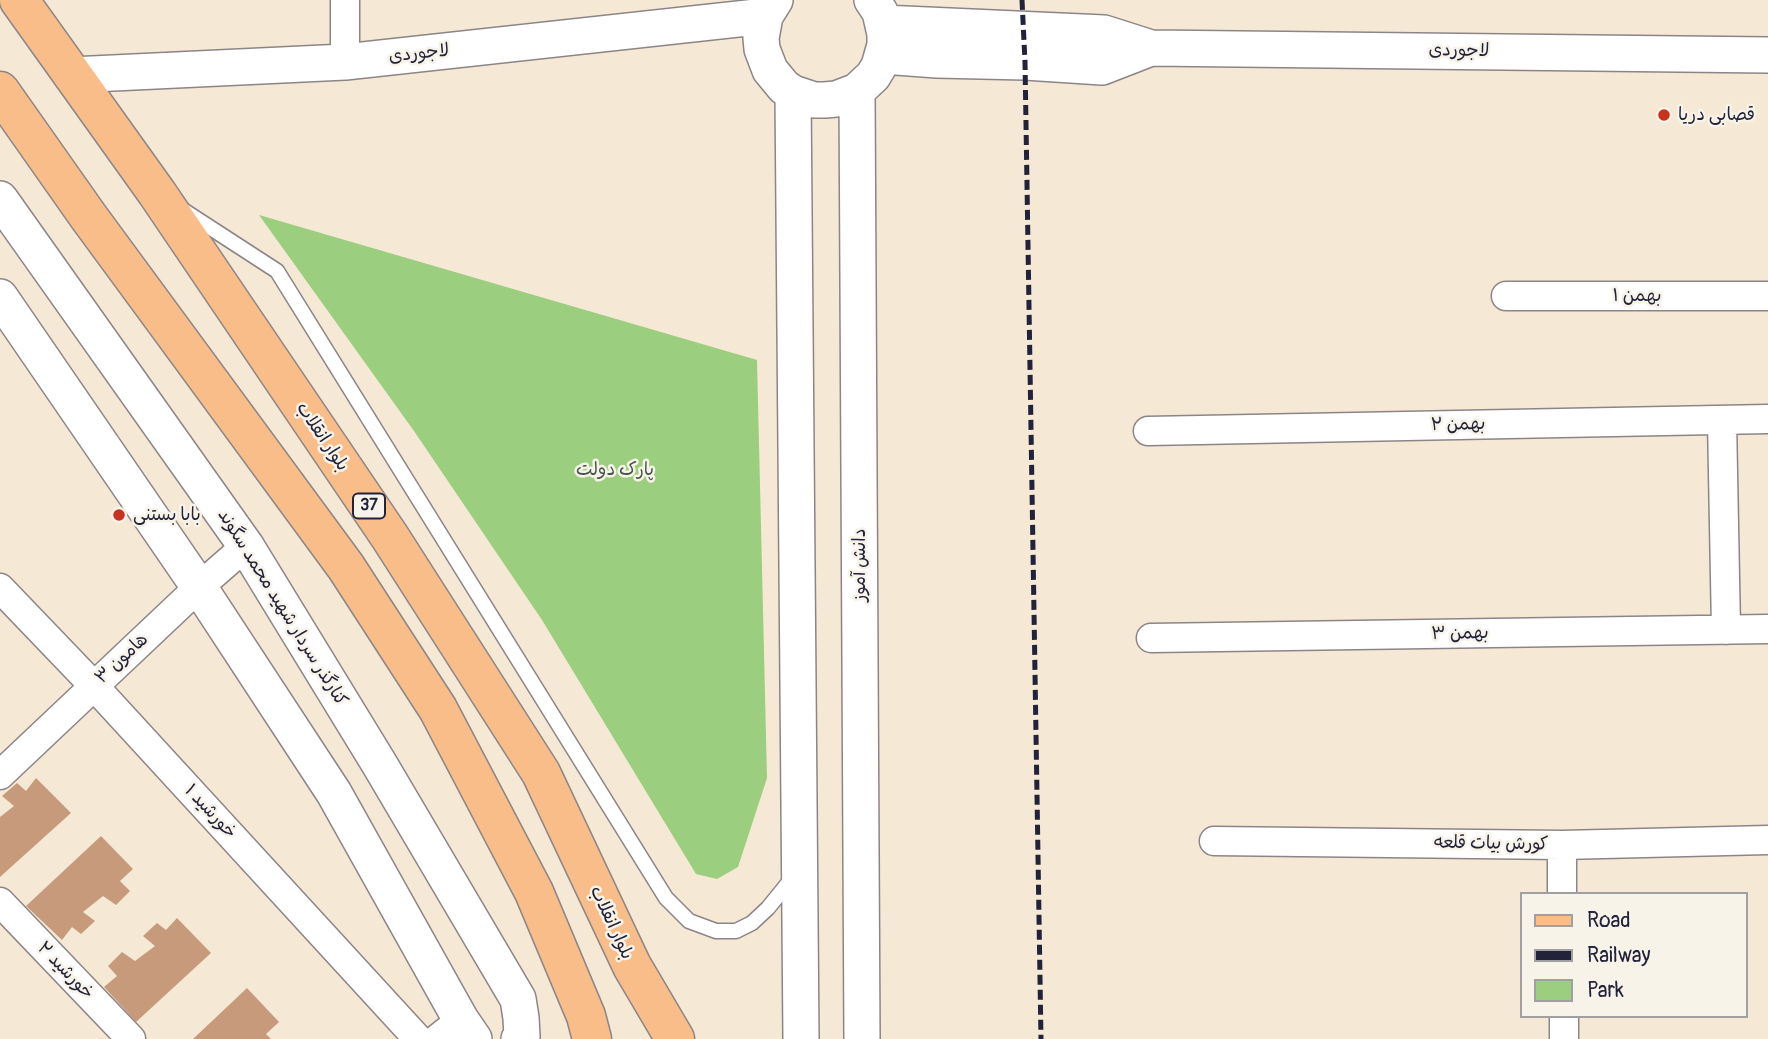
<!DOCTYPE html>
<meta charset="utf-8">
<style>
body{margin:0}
#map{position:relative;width:1768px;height:1039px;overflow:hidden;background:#f5e8d4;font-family:Pangolin,sans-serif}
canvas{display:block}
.legend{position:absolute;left:1520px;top:892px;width:228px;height:126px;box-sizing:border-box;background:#f7f3e8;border:2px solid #a29fa3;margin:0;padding:9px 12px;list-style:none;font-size:21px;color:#22223b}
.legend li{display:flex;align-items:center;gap:14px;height:35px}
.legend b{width:35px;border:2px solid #a29fa3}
</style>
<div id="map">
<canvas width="1768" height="1039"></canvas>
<ul class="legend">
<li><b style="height:9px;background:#f8bd88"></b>Road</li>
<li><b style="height:9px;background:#22223b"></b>Railway</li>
<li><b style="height:19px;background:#9bce7e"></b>Park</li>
</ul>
</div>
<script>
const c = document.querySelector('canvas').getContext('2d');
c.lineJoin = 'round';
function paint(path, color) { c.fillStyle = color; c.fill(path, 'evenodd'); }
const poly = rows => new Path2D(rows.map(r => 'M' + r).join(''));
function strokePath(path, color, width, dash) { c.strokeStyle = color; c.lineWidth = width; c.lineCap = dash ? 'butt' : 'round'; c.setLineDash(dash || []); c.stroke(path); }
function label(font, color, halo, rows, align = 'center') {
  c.font = font + ' Pangolin,"Playpen Sans Arabic",sans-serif'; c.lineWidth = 5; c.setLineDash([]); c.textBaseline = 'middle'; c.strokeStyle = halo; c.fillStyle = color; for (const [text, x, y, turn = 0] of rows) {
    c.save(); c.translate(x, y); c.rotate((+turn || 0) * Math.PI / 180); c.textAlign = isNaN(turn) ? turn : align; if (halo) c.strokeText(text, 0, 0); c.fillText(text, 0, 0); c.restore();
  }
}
paint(poly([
 [259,215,757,360,767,778,738,867,717,879,696,874,542,620,414,431]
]), '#9bce7e');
paint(poly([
 [36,778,71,813,0,877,0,817,14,806,2,796,17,783,26,791],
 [101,836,133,869,120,881,130,891,116,905,103,896,83,912,95,921,81,934,72,927,62,940,26,906],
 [177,918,211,953,136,1022,104,987,117,976,108,966,122,952,135,961,155,946,143,936,157,923,166,930],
 [247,988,279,1022,266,1034,271,1039,193,1039]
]), '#c79a7c');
const service = poly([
 [183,210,277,271,666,898,689,921,716,931,736,931,752,923,768,908,794,876]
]);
const minor = poly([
 [345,0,345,62],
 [1506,296,1768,296],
 [1722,420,1726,630],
 [1148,431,1768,419],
 [0,588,94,686,418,1039],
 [1151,638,1768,629],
 [0,775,199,587,246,546],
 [1214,841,1562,845,1768,840],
 [1562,845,1562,894],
 [0,902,131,1039],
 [1564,1016,1564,1039],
 [437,1039,461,1020]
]);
const tertiary = poly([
 [775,0,765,16,761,38,762,49,770,70,784,87,793,93,814,100,825,100,836,99,857,91,873,76,879,66,885,45,885,34,880,12,872,0],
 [883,23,1104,33,1151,48,1768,55],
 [883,56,937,60,1025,62,1102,67,1151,48],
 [71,75,345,62,765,16],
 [857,91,862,1039],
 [793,93,801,1039],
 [0,199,246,546,380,765,518,999,521,1018,522,1036,519,1039],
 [0,297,199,587,334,793,461,1020,474,1039]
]);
const primary = poly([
 [19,0,157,193,390,537,541,773,632,966,675,1039],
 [0,91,88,216,346,567,438,709,534,892,586,1016,592,1039]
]);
strokePath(service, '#8c8588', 17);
strokePath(minor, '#8c8588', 31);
strokePath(tertiary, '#8c8588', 38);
strokePath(primary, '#8c8588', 41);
strokePath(service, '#fff', 14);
strokePath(minor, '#fff', 28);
strokePath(tertiary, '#fff', 35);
strokePath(primary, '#f8bd88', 38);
strokePath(poly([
 [1022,0,1025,62,1041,1039]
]), '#22223b', 5, [10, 5]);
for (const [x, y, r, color] of [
 [1664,115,7,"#c8321e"],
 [119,515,7,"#c8321e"]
]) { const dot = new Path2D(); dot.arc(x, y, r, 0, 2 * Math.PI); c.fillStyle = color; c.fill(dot); strokePath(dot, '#f7f3e8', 2.5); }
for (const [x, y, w] of [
 [369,506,32]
]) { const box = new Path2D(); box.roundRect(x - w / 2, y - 12.5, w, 25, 5); c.fillStyle = '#f7f3e8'; c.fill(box); strokePath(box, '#22223b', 2); }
label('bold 16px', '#22223b', null, [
 ["37",369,506]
]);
label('18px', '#22223b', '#f7f3e8', [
 ["لاجوردی",1459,51,1],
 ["لاجوردی",419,54,-6],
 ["بهمن ۱",1637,296],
 ["بهمن ۲",1458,425,-1],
 ["بلوار انقلاب",322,437,56],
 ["دانش آموز",860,565,-90],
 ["کنارگذر سردار شهید محمد سگوند",282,608,58],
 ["بهمن ۳",1460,634,-1],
 ["هامون ۳",122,659,-43],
 ["خورشید ۱",210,812,47],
 ["کورش بیات قلعه",1491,844,1],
 ["بلوار انقلاب",611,923,65],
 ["خورشید ۲",65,971,46]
]);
label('18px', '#22223b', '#f7f3e8', [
 ["قصابی دریا",1678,115],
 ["بابا بستنی",133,515]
], 'left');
label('18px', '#46564f', '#f7f3e8', [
 ["پارک دولت",615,470]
]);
</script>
